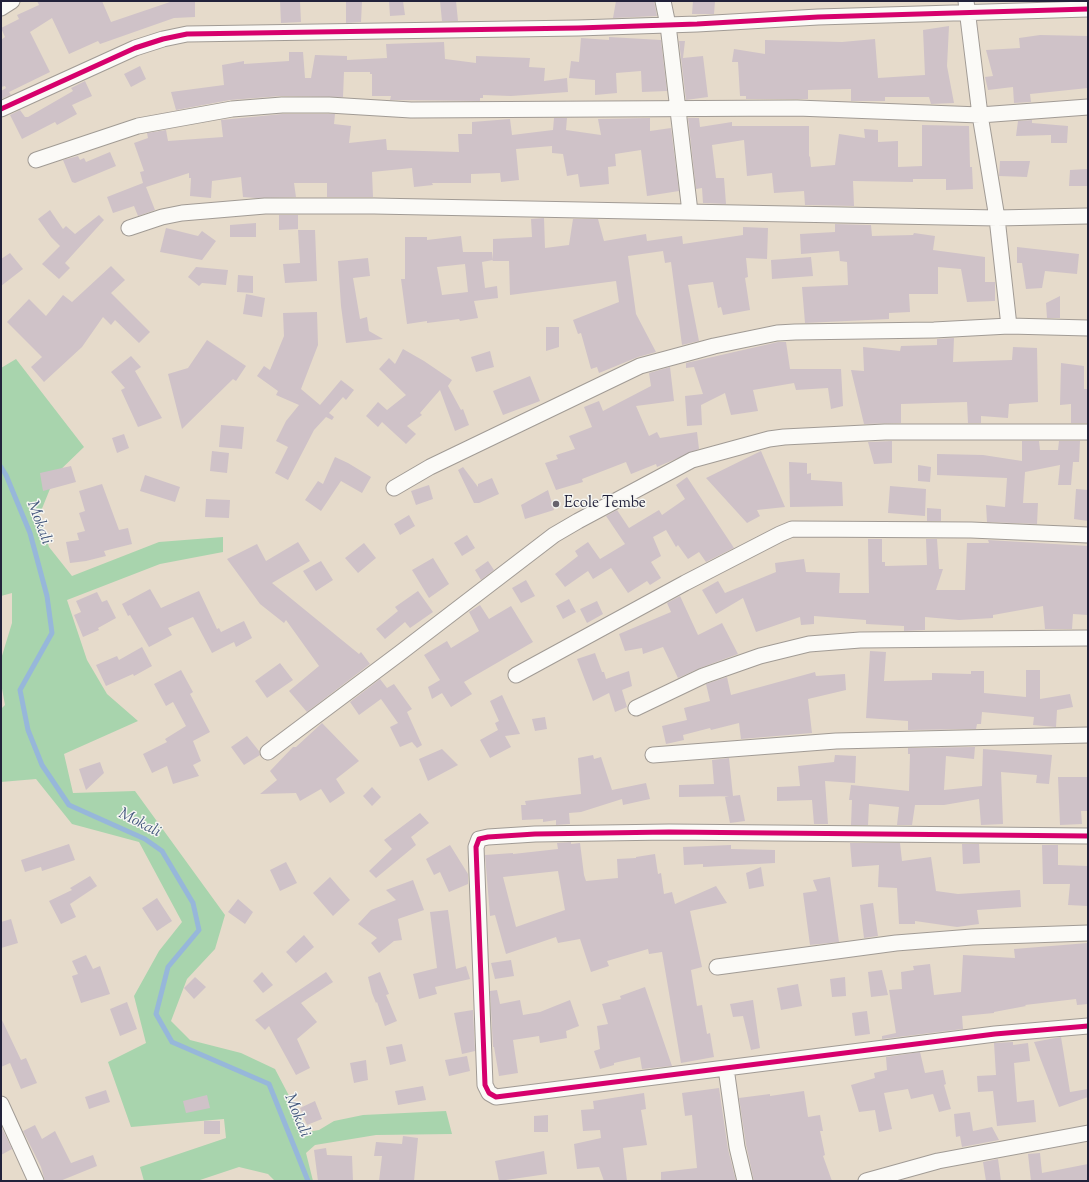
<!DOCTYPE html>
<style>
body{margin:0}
#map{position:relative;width:1089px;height:1182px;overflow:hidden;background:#e6dbcb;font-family:"Sorts Mill Goudy",serif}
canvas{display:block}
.frame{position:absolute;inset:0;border:2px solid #22223b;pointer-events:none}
</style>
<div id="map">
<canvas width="1089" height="1182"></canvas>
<div class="frame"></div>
</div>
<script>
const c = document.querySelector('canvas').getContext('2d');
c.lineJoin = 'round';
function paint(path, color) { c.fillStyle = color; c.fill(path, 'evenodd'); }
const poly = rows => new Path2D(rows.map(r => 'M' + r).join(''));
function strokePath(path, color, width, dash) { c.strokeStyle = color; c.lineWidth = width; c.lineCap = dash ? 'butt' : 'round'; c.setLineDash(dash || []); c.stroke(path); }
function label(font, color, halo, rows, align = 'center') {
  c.font = font + ' "Sorts Mill Goudy",serif'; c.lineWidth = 3; c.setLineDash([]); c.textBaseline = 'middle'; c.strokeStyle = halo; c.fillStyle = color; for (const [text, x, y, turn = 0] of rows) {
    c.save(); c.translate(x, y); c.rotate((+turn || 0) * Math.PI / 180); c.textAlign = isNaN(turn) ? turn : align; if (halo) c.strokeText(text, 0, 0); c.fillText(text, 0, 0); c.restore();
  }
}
paint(poly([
 [16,359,84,447,56,474,39,516,49,547,72,576,159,542,223,537,223,552,160,564,67,600,87,660,107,694,138,721,64,754,73,793,135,791,225,915,215,949,187,979,171,1021,190,1040,241,1053,275,1069,308,1132,319,1130,334,1121,363,1115,446,1111,452,1134,376,1135,315,1145,306,1153,313,1181,275,1181,268,1174,239,1167,197,1181,144,1181,140,1167,226,1138,224,1119,131,1127,108,1062,146,1043,134,996,159,951,182,922,139,842,72,824,36,779,1,782,1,709,5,705,1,683,1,659,12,623,12,593,1,596,1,368]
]), '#a8d4ad');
strokePath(poly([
 [1,467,6,475,30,533,47,596,52,633,20,690,28,730,42,765,69,805,145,839,162,851,193,903,199,930,168,967,156,1014,172,1042,269,1084,308,1181]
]), '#97b7da', 5);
paint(poly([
 [37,1,102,1,111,22,173,1,195,1,195,17,174,18,100,44,98,41,69,54,52,18,30,32,50,72,9,92,11,95,1,99,1,91,6,88,5,86,1,87,1,40,5,37,1,28,19,19,17,15,39,5],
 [280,1,300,1,301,22,281,23],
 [346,1,362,1,361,22,346,23],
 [389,1,403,1,405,15,390,16],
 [440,1,456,1,458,21,442,21],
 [616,1,654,1,657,16,613,18],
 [693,1,715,1,714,14,692,14],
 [949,26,947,66,954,103,931,104,929,97,885,97,885,101,851,101,851,89,808,90,808,99,746,99,746,96,740,96,738,62,732,62,734,49,765,54,765,40,842,42,875,39,878,78,925,75,923,30],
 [1040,35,1088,36,1088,88,1030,94,1031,102,1014,103,1013,87,988,90,985,77,993,76,986,50,1020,48,1019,38],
 [609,37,661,40,667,91,642,92,641,71,616,73,617,93,595,95,595,80,569,78,571,61,579,62,581,38,609,40],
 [679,41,685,41,683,58,703,56,708,97,686,100],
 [444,42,445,59,476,63,476,56,530,58,529,67,545,68,544,81,567,78,568,92,511,96,483,95,483,98,480,98,480,101,390,100,391,96,372,96,372,74,370,74,370,72,344,72,343,97,281,96,230,100,176,110,171,92,224,85,222,65,244,61,244,64,289,61,289,52,303,52,305,78,311,78,315,55,347,56,347,60,387,58,386,44],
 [140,66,146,79,131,87,124,74],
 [85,81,92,96,72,105,77,114,57,125,55,122,22,139,10,115,20,110,25,117,28,117,73,91,71,88],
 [282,114,335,114,334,124,351,126,349,143,386,139,387,150,459,152,458,134,472,134,472,122,510,119,512,135,553,130,554,118,567,118,566,130,601,135,598,119,650,118,650,131,671,128,679,191,647,196,641,150,615,154,616,166,608,167,609,184,580,187,578,174,567,176,563,154,552,153,552,146,516,149,519,180,501,182,500,173,471,174,471,183,432,183,433,185,414,187,412,168,372,172,373,197,327,197,327,183,294,183,296,197,256,198,243,197,241,177,212,181,211,198,190,196,191,178,189,178,189,173,146,187,155,210,138,216,134,206,113,213,107,197,143,183,140,172,144,171,134,143,148,138,147,133,166,130,168,141,223,137,221,120],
 [688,118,699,118,700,127,732,122,732,126,809,126,809,156,810,157,811,167,835,165,839,134,865,138,864,129,878,130,878,142,898,141,898,167,922,166,922,125,969,126,970,167,972,167,973,189,946,190,946,179,913,179,913,182,853,181,854,206,805,205,804,191,774,193,772,173,747,176,744,140,712,145,716,178,724,178,726,204,703,203,702,188,696,189],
 [1032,120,1032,123,1068,126,1067,143,1051,143,1051,135,1016,136,1018,121],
 [110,152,116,166,75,183,72,182,63,160,78,156,80,160,84,158,86,162],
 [1000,161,1030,161,1027,177,999,176],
 [1088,169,1088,186,1069,186,1070,170],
 [50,210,63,229,66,226,75,234,99,215,104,220,65,263,70,268,59,279,42,264,60,246,51,237,38,219],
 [279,215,298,215,298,229,279,230],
 [544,218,545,248,569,245,573,219,598,219,604,241,646,234,647,241,682,236,683,244,743,235,743,227,768,228,767,259,746,258,748,277,745,278,750,310,723,315,721,307,718,308,713,282,688,285,699,341,682,345,671,262,665,263,663,251,628,256,636,314,656,352,638,357,599,373,597,367,591,369,581,333,578,334,573,320,619,302,616,281,510,295,509,261,493,261,493,239,532,237,531,219],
 [256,223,256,237,230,237,230,225],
 [835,224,871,225,872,236,913,235,914,233,935,236,933,250,985,257,985,282,995,282,995,301,967,302,961,269,938,267,938,294,909,294,910,312,889,313,889,319,805,323,802,287,848,285,847,262,840,261,839,251,801,254,800,234,835,232],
 [166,228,198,236,202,231,216,241,202,260,160,252],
 [298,230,315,230,317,281,285,283,283,264,300,263],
 [461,236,463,252,492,252,493,260,482,262,485,288,497,286,498,298,474,301,478,318,460,321,459,319,427,323,427,321,407,324,401,279,405,279,405,237,427,237,427,240],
 [465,264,468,292,442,295,437,267],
 [1017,247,1079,254,1077,274,1045,271,1042,288,1026,289,1022,263,1017,263],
 [10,253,23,269,1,286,1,259],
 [811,257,813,276,772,279,771,260],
 [368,258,370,276,353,278,360,319,367,317,369,331,383,339,346,343,341,306,338,261],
 [111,266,125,280,111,293,150,332,139,343,115,320,111,325,103,317,82,347,44,382,31,367,42,357,7,322,29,299,46,316,63,295,72,302],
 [196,267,228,270,226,285,202,283,199,286,188,277],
 [238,275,253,276,253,293,237,292],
 [246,294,265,298,262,317,243,314],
 [1060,296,1060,318,1047,318,1046,303],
 [317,312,318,345,301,389,320,405,341,380,354,390,346,400,343,397,329,413,334,417,332,420,326,417,314,430,288,480,275,473,288,447,276,441,286,421,299,405,276,395,278,391,257,376,264,366,270,370,284,336,283,313],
 [546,327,559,327,559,347,546,351],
 [954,338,953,362,1012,360,1013,347,1037,348,1038,402,1009,404,1008,418,981,416,981,423,968,423,967,402,901,404,901,423,864,424,851,370,864,371,863,347,900,351,901,346,937,345,937,339],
 [207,340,246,366,236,381,233,379,182,429,168,374,188,368],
 [778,342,786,342,790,369,841,369,843,406,831,409,828,388,796,390,794,383,753,390,758,411,731,415,725,393,701,405,702,425,687,426,685,396,703,394,694,367,686,368,686,363],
 [403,349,424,361,452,380,448,386,461,410,463,409,469,425,455,431,440,390,420,413,422,415,407,426,416,434,406,444,382,422,378,427,366,416,378,402,387,410,406,395,379,369,389,358,395,364],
 [490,351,494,367,476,372,471,357],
 [131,356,141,367,135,371,162,418,138,427,121,390,125,388,111,372],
 [1061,363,1084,366,1084,389,1088,389,1088,423,1071,423,1071,404,1060,405],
 [670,367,674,401,636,406,649,436,657,432,660,438,697,432,699,449,657,467,656,464,631,474,626,462,582,479,583,482,556,490,545,463,558,459,556,455,575,449,569,436,592,427,584,407,599,401,603,411,651,386,649,373],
 [530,376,540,401,503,415,493,391],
 [221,425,244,427,242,449,219,447],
 [124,434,129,448,117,453,112,438],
 [892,441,892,463,874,464,868,442],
 [1022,441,1039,441,1040,450,1058,450,1059,441,1080,441,1079,462,1073,462,1071,485,1058,485,1060,465,1025,472,1023,503,1038,503,1037,524,987,522,986,505,1005,507,1007,478,937,475,937,454,983,455,1022,461],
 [212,451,229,453,227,473,210,471],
 [761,451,785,507,757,510,760,516,747,523,706,478],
 [335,457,348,463,371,477,362,493,341,481,321,511,305,500,318,481,323,484],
 [789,462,807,463,807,474,811,473,811,480,842,482,843,506,790,507],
 [918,465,931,467,930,482,918,481],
 [71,466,76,482,43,491,40,473],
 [463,467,478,487,478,484,492,478,499,494,479,503,474,503,458,470],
 [145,475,180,487,175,502,140,491],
 [687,477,734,548,706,562,699,552,688,559,678,545,676,547,666,530,653,537,661,556,651,562,661,578,650,585,647,581,628,593,611,568,593,579,588,571,565,587,555,574,578,556,575,551,588,542,600,559,625,544,606,516,617,510,629,528,659,510,662,515,685,499,676,485],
 [102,484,119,530,128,528,132,544,104,551,106,556,86,561,70,563,66,542,79,540,77,533,85,531,79,513,85,511,79,491],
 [429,485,433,499,416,505,411,491],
 [890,486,926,489,925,516,888,513],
 [1076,489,1088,490,1088,521,1074,519],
 [548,490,554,510,525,519,521,505],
 [206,499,230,500,229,518,205,517],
 [927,508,941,509,941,521,927,521],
 [409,515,415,526,400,535,394,524],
 [467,535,475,548,462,556,454,543],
 [868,539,882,539,882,562,885,562,885,566,927,565,926,539,937,539,939,569,943,569,936,590,965,590,967,543,989,543,988,540,1088,546,1088,615,1073,614,1072,629,1045,629,1043,606,993,615,993,618,959,620,925,617,925,630,904,631,904,626,866,624,866,620,814,616,814,624,801,625,800,617,756,632,743,598,716,614,702,590,718,581,725,593,776,572,775,563,804,559,806,572,840,573,839,593,869,593],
 [298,542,310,561,272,583,359,654,361,652,370,664,307,712,289,691,319,666,286,620,284,623,260,604,227,559,257,544,266,561],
 [364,543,376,558,358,573,345,558],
 [433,558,449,584,429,598,412,570],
 [321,561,333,580,316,591,303,571],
 [488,561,494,570,481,580,475,570],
 [526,580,535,596,521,603,512,588],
 [150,589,161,608,199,591,217,629,219,628,221,632,244,621,252,638,236,647,234,642,212,653,193,617,168,628,172,635,149,647,130,615,128,616,122,604],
 [418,591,433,612,410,628,405,622,385,639,376,629,398,611,395,607],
 [97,592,102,602,107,600,116,618,98,628,99,630,83,637,74,615,81,612,76,601],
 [680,596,698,635,722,623,738,654,700,668,678,678,663,647,643,654,642,648,625,651,619,634,671,612,667,603],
 [569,599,576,612,563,619,556,606],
 [597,601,603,614,587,623,580,609],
 [480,605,489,619,511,606,533,642,464,682,472,694,451,707,442,693,432,699,428,687,440,680,424,655,447,641,451,648,479,631,469,612],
 [142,647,152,666,134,676,133,674,106,686,96,665,117,656,119,660],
 [870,651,886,652,884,681,932,680,932,673,971,674,971,671,984,671,984,693,1026,697,1026,670,1040,670,1040,699,1070,694,1073,707,1057,710,1056,727,1033,725,1034,717,982,712,981,724,977,724,976,729,908,730,908,721,866,718],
 [595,653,602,672,604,672,606,679,629,671,632,686,622,690,627,707,615,712,609,693,593,701,577,659],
 [280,663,293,680,267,698,255,681],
 [181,670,193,692,190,694,210,732,193,741,201,761,193,765,199,776,173,784,167,766,152,773,143,754,167,742,165,739,186,726,173,702,166,706,154,684],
 [815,672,816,676,845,674,846,690,808,699,812,733,741,739,739,723,711,730,710,728,683,735,684,740,666,744,662,726,687,720,684,708,710,701,706,684,727,677,731,695],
 [380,679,387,688,394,684,412,709,407,712,422,745,417,748,412,742,400,747,390,727,398,723,381,699,359,715,350,702],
 [502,695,520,734,505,736,511,747,490,758,480,740,498,730,495,723,499,721,490,701],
 [545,717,547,729,535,731,532,719],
 [322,723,359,761,336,779,345,793,330,803,321,789,300,801,296,793,260,794,277,780,270,771,293,747,296,747],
 [247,736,259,751,260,755,244,765,231,747],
 [975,747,974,759,946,756,944,790,982,786,983,749,1052,755,1049,784,1036,783,1037,775,1001,772,1003,824,981,825,979,799,944,805,915,805,912,825,897,825,899,807,869,804,868,825,851,825,852,800,849,800,851,785,909,791,910,754,908,754,908,748],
 [442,749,458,765,428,781,419,759],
 [593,755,594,759,601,757,612,790,646,783,650,799,623,805,622,799,581,812,569,813,570,824,556,825,556,820,543,822,543,819,522,820,521,805,526,805,525,801,581,794,578,758],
 [835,755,856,756,855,783,825,781,828,824,814,824,812,800,777,801,777,787,800,786,798,766,834,762],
 [729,758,733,796,679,797,679,785,714,784,712,760],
 [100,762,104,773,86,790,79,769],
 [1058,777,1088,777,1088,811,1081,811,1082,824,1060,825],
 [372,787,381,797,372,806,363,796],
 [740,795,745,821,730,823,725,797],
 [420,813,429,823,411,837,416,845,376,878,369,871,392,849,384,840],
 [571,842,571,844,580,843,584,875,586,881,618,878,617,859,636,858,636,857,655,854,658,874,661,873,664,894,672,892,675,904,716,886,727,903,690,911,702,967,691,970,697,1006,702,1005,707,1034,710,1033,714,1057,681,1063,662,952,649,954,648,949,607,961,609,966,591,972,580,939,558,943,556,937,506,954,495,915,490,916,485,855,513,853,513,854,558,849,557,843],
 [558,871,565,910,516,927,503,877],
 [850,843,900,843,902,861,931,857,936,891,958,894,1020,890,1021,907,977,910,979,924,957,927,915,921,915,924,899,924,897,888,878,887,879,865,852,867],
 [69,844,75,860,42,871,41,867,25,872,21,860],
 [962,844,979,844,980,863,963,864],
 [450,845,468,874,468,884,449,892,440,872,434,875,426,859],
 [731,845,731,849,775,850,775,863,703,867,703,864,684,865,683,847],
 [1042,845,1058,845,1058,865,1088,866,1088,906,1068,905,1070,884,1043,884],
 [286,862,297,883,280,891,270,870],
 [761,867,764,886,749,889,746,873],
 [90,876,97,886,70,904,76,917,61,924,49,901,72,890,70,888],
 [330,877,350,900,333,916,313,893],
 [830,877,839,942,810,945,803,893,817,891,813,880],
 [413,880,424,910,398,919,402,940,394,941,379,953,371,943,377,938,358,924,371,910,396,900,386,890],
 [157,898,172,921,157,931,142,908],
 [238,899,253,912,245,924,228,912],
 [873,903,878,936,864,938,860,905],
 [448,910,456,969,466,966,470,979,435,987,437,994,419,999,413,974,437,968,430,912],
 [11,919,18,943,1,948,1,922],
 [304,935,314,947,296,963,286,952],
 [1088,943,1088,1004,1077,1005,1076,999,1025,1005,1026,1006,994,1012,994,1013,962,1016,963,1029,882,1039,882,1036,896,1033,889,990,902,989,901,972,914,970,913,966,930,964,934,995,961,992,963,955,1015,958,1014,949],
 [86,955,93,969,100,966,110,994,81,1003,72,976,78,974,72,961],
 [511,960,514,976,495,979,491,963],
 [882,970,888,995,871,997,868,972],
 [262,972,273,985,263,993,253,981],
 [326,972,333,982,301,1003,317,1022,297,1039,310,1068,296,1075,269,1026,265,1030,255,1020],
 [380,972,389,994,386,995,397,1021,385,1026,377,1002,376,1003,372,993,368,977],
 [195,977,206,987,194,999,184,988],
 [845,977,846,996,832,997,830,979],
 [798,984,802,1006,781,1010,777,988],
 [645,987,672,1066,642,1069,640,1057,614,1063,614,1065,600,1069,594,1051,600,1049,597,1026,608,1024,602,1004,621,999,620,996],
 [497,990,500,1004,520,1000,523,1015,540,1012,570,1000,579,1026,566,1031,567,1038,540,1043,539,1036,513,1040,518,1073,499,1076,494,1047,493,1047,490,991],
 [753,1000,760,1048,751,1050,743,1016,733,1017,730,1004],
 [127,1002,137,1029,120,1036,110,1009],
 [473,1010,475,1051,462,1054,454,1013],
 [867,1011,870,1034,855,1036,852,1013],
 [1,1018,21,1060,26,1058,37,1083,21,1089,10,1063,1,1067],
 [1061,1037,1070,1092,1088,1089,1088,1097,1059,1107,1034,1042],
 [1013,1042,1013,1045,1028,1043,1030,1061,1014,1063,1017,1102,1034,1100,1036,1122,997,1126,993,1091,978,1092,977,1076,996,1075,994,1043],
 [402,1044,406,1061,390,1065,386,1047],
 [920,1052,925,1073,943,1070,946,1084,944,1085,951,1109,939,1112,933,1094,911,1099,908,1089,884,1093,892,1129,879,1132,875,1110,859,1112,851,1085,875,1078,874,1073,887,1070,886,1057],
 [467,1056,470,1071,449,1076,445,1060],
 [366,1060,368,1080,354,1083,350,1063],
 [423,1086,426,1100,398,1105,395,1091],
 [719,1088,728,1149,736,1181,661,1181,661,1172,697,1168,692,1115,685,1116,682,1093],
 [106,1090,110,1102,89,1109,85,1097],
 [804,1091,808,1117,820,1115,823,1131,820,1131,825,1155,823,1156,832,1181,754,1181,746,1145,739,1098,770,1094,770,1096],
 [644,1093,646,1109,641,1110,647,1145,623,1148,627,1181,604,1181,599,1167,577,1169,574,1144,601,1138,600,1130,583,1131,581,1110,594,1109,593,1101],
 [207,1095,210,1108,186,1113,183,1101],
 [315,1101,322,1119,307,1125,300,1108],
 [970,1112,973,1131,992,1127,999,1140,962,1147,960,1136,956,1137,954,1114],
 [548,1115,548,1132,534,1132,534,1116],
 [204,1121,220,1121,220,1134,204,1134],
 [35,1125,42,1139,55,1131,71,1163,93,1155,97,1166,60,1181,45,1181,41,1167,23,1131],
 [1,1126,12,1149,1,1155],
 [403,1136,418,1138,414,1181,379,1181,382,1156,374,1156,376,1142,402,1144],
 [326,1148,327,1155,352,1156,353,1181,318,1181,314,1150],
 [544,1151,547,1174,499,1181,495,1161],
 [1040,1153,1042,1173,1088,1164,1088,1181,1031,1181,1028,1154],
 [998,1159,1001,1181,986,1181,983,1162]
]), '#cfc2c8');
const minor = poly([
 [663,1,668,25,690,212],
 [966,1,980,115,997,218,1009,326],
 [1,8,12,1],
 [1,109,135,48,163,39,187,34,578,28,697,24,818,17,1088,9],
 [36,160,138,126,232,109,282,105,329,105,411,110,797,108,980,115,1088,107],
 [129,228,162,217,182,213,265,206,374,206,997,218,1088,216],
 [394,488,430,467,640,366,714,346,777,333,795,332,934,330,1009,326,1088,328],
 [516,675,685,583,780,534,792,529,971,530,1088,535],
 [636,708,703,676,760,656,809,644,860,640,1088,638],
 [268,752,400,653,554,535,578,521,692,460,769,439,784,437,885,432,1088,432],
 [653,755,836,741,1088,735],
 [1088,836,669,832,535,834,488,837,479,839,476,847,485,1085,489,1093,496,1097,995,1034,1088,1026],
 [717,967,896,943,972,937,1088,933],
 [726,1068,737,1147,745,1181],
 [1,1104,36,1181],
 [866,1181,938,1161,1088,1133]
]);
strokePath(minor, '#a19b95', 17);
strokePath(minor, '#fbfaf7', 15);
strokePath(poly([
 [1,109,135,48,163,39,187,34,578,28,697,24,818,17,1088,9],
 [1088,836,669,832,535,834,488,837,479,839,476,847,485,1085,489,1093,496,1097,995,1034,1088,1026]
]), '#d6006c', 5);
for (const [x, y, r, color] of [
 [556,504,4,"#67636d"]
]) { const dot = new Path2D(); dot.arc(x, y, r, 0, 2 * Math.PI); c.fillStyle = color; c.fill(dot); strokePath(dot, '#f6f6f2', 1.5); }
label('15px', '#22223b', '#f6f6f2', [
 ["Ecole Tembe",564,504]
], 'left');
label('italic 16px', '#43587d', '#f6f6f2', [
 ["Mokali",38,523,70],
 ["Mokali",139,824,27],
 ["Mokali",296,1116,68]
]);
</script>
